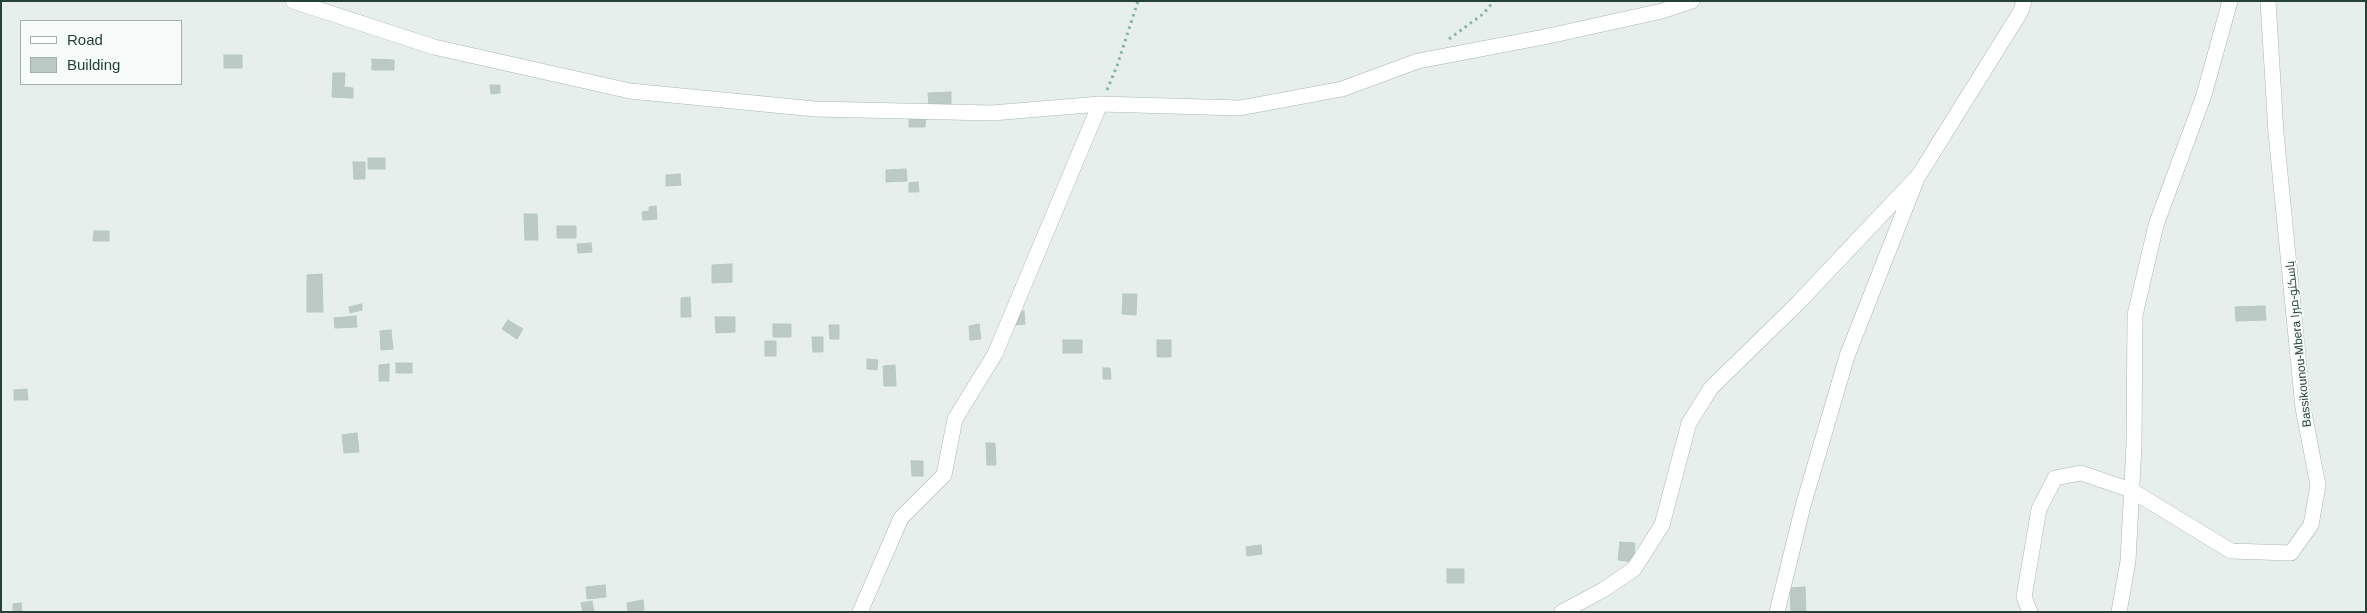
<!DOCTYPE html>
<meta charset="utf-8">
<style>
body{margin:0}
#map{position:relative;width:2367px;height:613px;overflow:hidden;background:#e6efeb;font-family:Arial,sans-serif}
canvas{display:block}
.frame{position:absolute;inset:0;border:2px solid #24423a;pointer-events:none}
.legend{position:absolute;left:20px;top:20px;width:162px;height:65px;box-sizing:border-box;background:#f7fbf9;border:1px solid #a3b1ad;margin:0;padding:6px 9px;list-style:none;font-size:15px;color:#24423a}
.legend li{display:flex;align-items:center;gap:10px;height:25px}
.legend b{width:25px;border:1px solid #a3b1ad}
</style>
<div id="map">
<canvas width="2367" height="613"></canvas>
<div class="frame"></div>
<ul class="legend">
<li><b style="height:6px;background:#fff"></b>Road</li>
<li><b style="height:14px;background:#bbcac4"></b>Building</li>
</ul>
</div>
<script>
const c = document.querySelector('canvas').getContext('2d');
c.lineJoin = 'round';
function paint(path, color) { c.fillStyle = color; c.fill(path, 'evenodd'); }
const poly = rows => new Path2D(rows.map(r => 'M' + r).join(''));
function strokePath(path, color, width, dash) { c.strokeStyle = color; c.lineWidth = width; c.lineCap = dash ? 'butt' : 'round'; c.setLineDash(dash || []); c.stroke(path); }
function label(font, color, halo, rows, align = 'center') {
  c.font = font + ' Arial,Cairo,sans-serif'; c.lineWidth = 4; c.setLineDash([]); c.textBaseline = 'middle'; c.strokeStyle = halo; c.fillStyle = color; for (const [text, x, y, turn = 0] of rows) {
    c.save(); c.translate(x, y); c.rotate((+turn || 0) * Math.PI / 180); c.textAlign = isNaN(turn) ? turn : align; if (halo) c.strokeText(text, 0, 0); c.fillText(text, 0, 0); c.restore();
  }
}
const building = poly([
 [224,55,242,55,242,68,224,68,224,55],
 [372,59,394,60,394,70,372,70,372,59],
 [333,73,345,73,344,87,353,88,353,98,332,97,333,73],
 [490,85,500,85,500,93,491,94,490,85],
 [951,92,951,104,929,105,928,93,951,92],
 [909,115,926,115,925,127,909,127,909,115],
 [368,158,385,158,385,169,368,169,368,158],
 [353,162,365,162,365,179,354,179,353,162],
 [906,169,907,181,886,182,886,170,906,169],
 [680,174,681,185,666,186,666,175,680,174],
 [918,182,919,192,909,192,909,183,918,182],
 [656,206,657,219,643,220,642,212,649,211,649,207,656,206],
 [524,214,537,214,538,240,525,240,524,214],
 [557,226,576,226,576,238,557,238,557,226],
 [94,231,109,231,109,241,93,241,94,231],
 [591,243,592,252,578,253,577,244,591,243],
 [732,264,732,282,712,283,712,265,732,264],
 [322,274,323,312,307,312,307,275,322,274],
 [1123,294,1137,294,1136,315,1122,314,1123,294],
 [690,297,691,317,681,317,681,298,690,297],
 [362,304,362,310,350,313,349,307,362,304],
 [2265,306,2266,320,2236,321,2235,307,2265,306],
 [1024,311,1025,324,1015,325,1014,312,1024,311],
 [356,316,357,327,335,328,334,318,356,316],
 [715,317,735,317,735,332,716,333,715,317],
 [508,320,523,329,517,339,502,329,508,320],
 [773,324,791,324,791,337,773,337,773,324],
 [979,324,981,339,970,340,969,326,979,324],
 [829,325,839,325,839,339,830,339,829,325],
 [391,330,393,349,381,350,380,331,391,330],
 [812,337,823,337,823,352,813,352,812,337],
 [1063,340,1082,340,1082,353,1063,353,1063,340],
 [1157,340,1171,340,1171,357,1157,357,1157,340],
 [765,341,776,341,776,356,765,356,765,341],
 [867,359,878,360,877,370,867,369,867,359],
 [396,363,412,363,412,373,396,373,396,363],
 [389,364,389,381,379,381,379,365,389,364],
 [895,365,896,386,884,386,883,366,895,365],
 [1103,368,1110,368,1111,379,1103,379,1103,368],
 [27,389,28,400,14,400,14,390,27,389],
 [357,433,359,452,344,453,342,435,357,433],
 [986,443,995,443,996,465,987,465,986,443],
 [911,461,923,461,923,476,912,476,911,461],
 [1620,542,1635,543,1634,562,1618,560,1620,542],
 [1261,545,1262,554,1247,556,1246,547,1261,545],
 [1447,569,1464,569,1464,583,1447,583,1447,569],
 [605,585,606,597,587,599,586,587,605,585],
 [1805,587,1806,612,1791,612,1790,588,1805,587],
 [643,600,644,610,628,612,627,603,643,600],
 [592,601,594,612,583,612,581,603,592,601],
 [21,603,22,611,13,612,13,604,21,603]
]);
paint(building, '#bbcac4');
strokePath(building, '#b8c9c2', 1);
const minor = poly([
 [293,1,434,47,630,91,815,109,992,113,1100,104,1240,108,1342,89,1418,61,1544,37,1662,11,1692,1],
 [860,612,901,518,944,475,955,419,995,354,1100,104],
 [1562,612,1603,590,1634,569,1662,525,1689,423,1711,388,1798,303,1919,175,2021,11,2024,1],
 [1777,612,1803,506,1847,356,1916,181],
 [2030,612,2024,597,2039,509,2055,478,2081,473,2131,490,2231,551,2291,553,2311,525,2318,485,2303,408,2276,133,2268,1],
 [2119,612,2128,561,2134,445,2135,315,2156,225,2204,95,2230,1]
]);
strokePath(minor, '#a8b8b2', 16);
strokePath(poly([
 [1449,39,1483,14,1494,1],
 [1107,90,1117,66,1138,1]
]), '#86b3a5', 3, [2.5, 4]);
strokePath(minor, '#fff', 15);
label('12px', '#24423a', '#f7fbf9', [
 ["Bassikounou-Mbera باسكنو-مبرا",2299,344,-96]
]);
</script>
